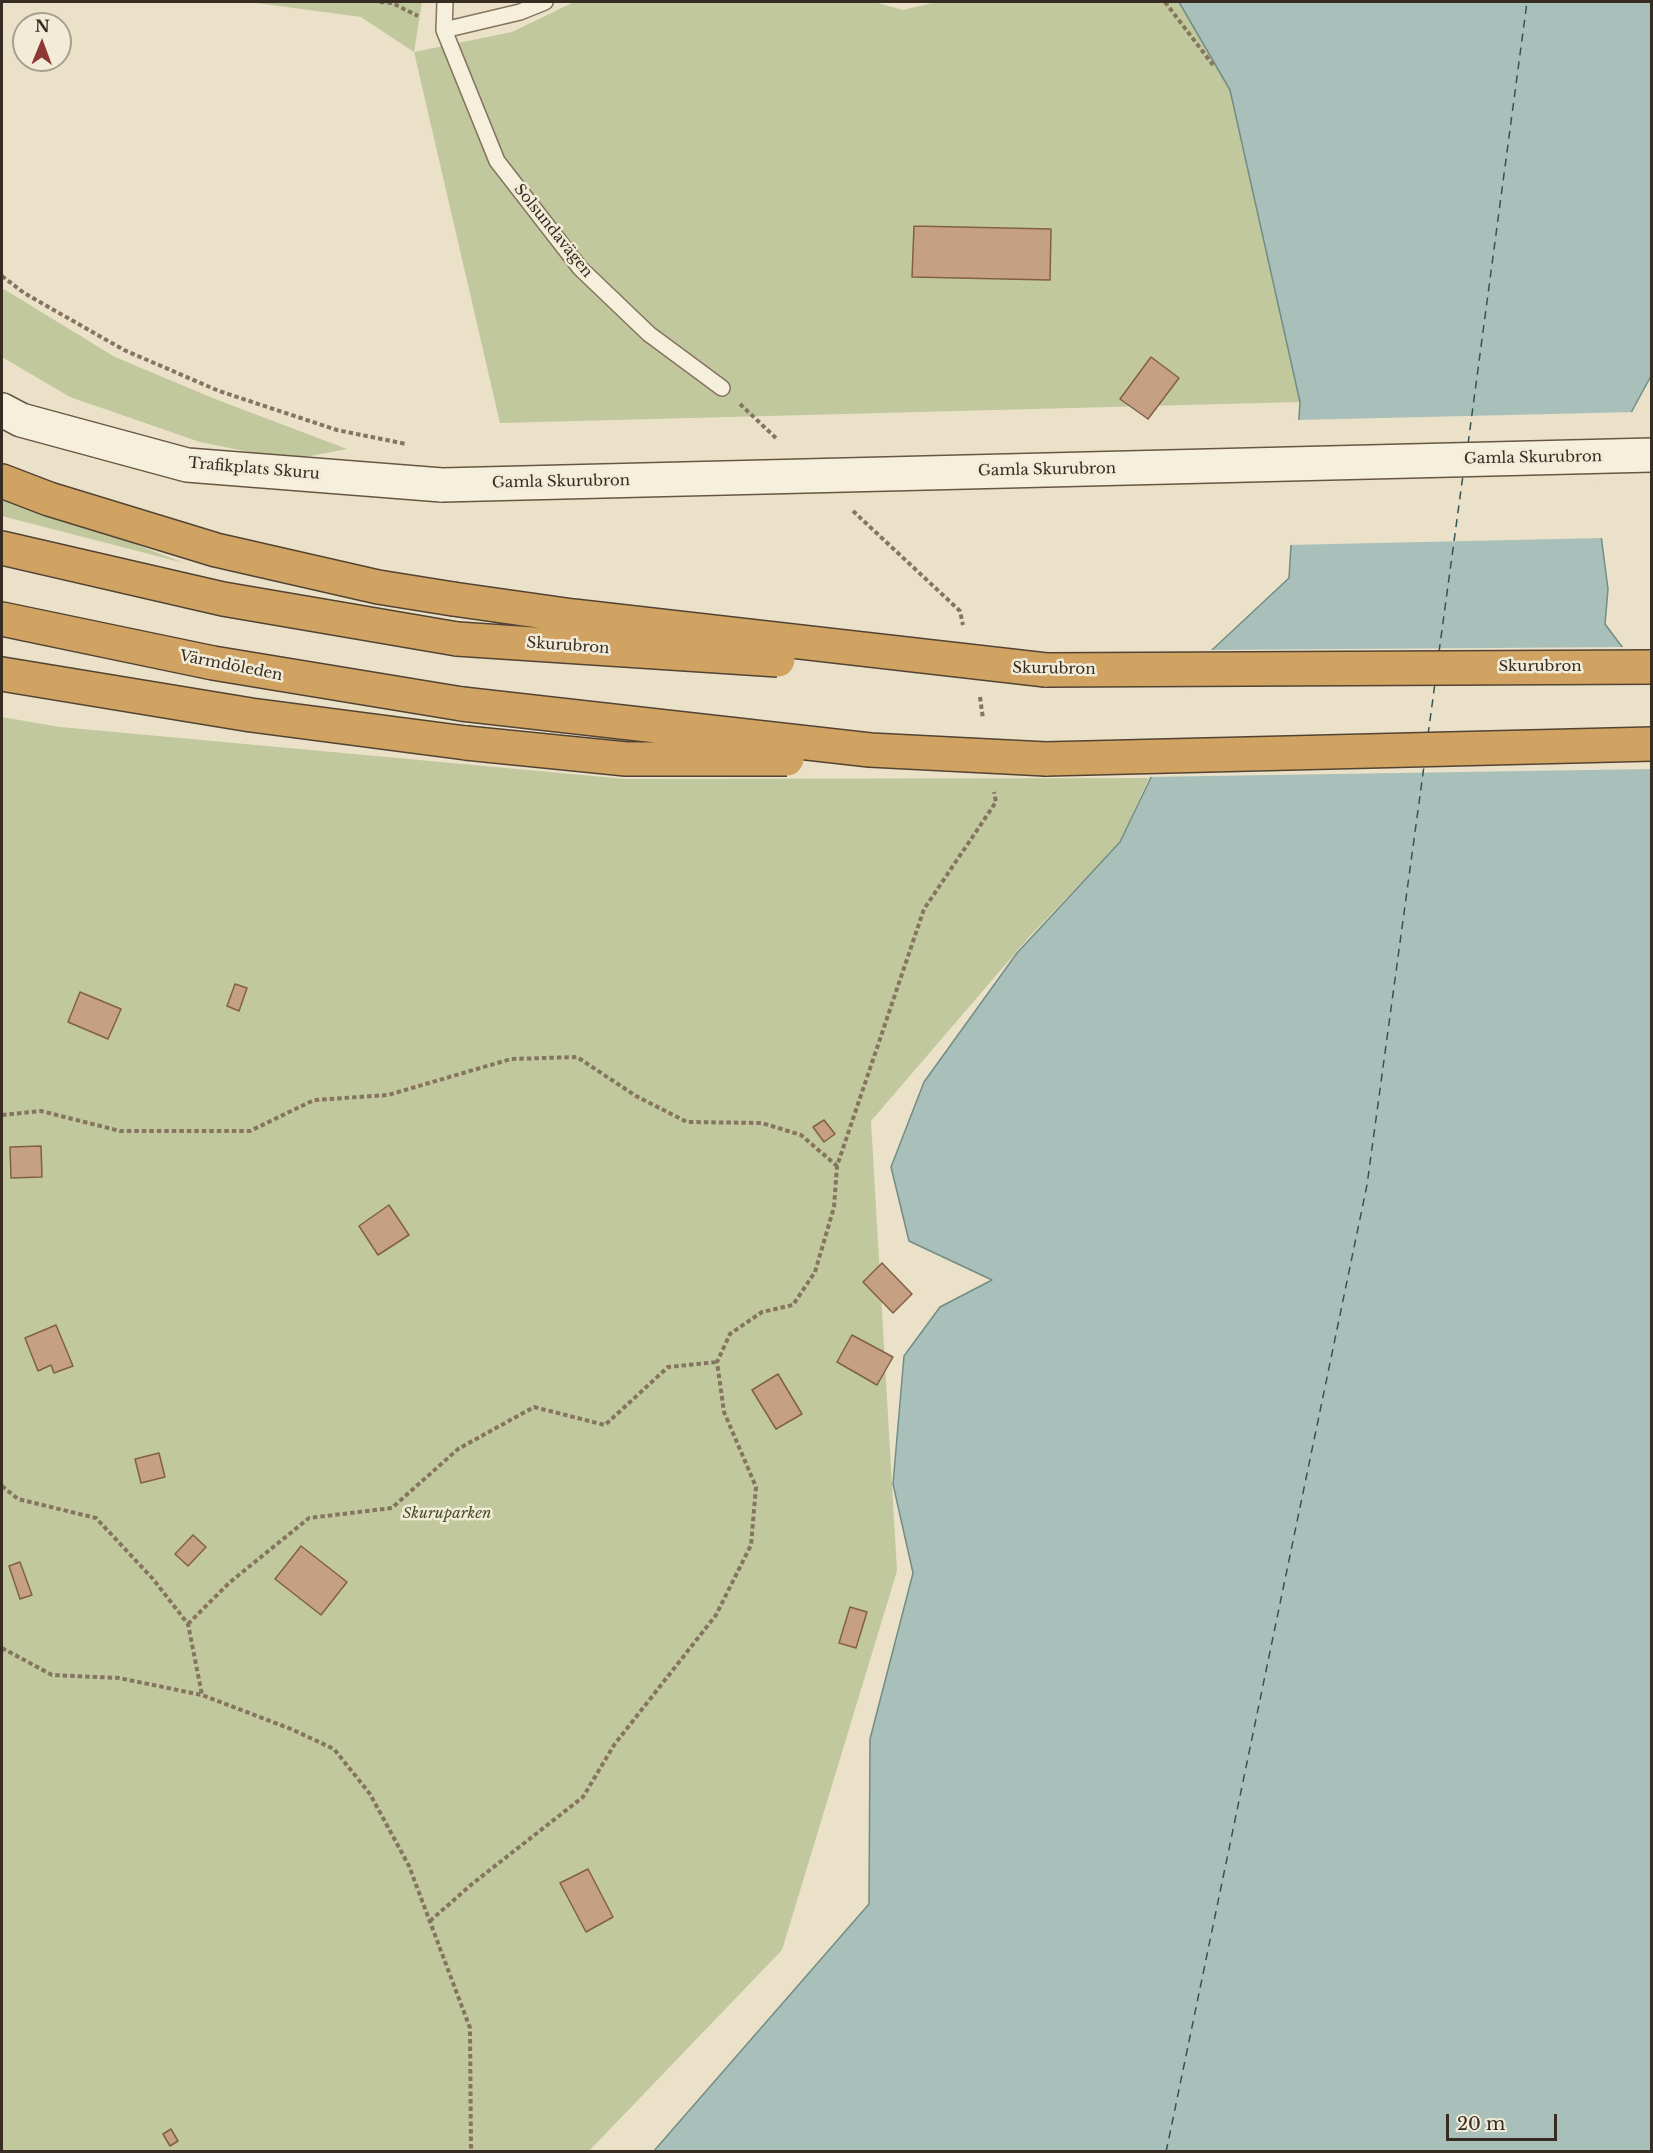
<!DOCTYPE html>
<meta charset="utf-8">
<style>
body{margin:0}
#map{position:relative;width:1653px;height:2153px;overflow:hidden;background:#eae1c8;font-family:"Libre Baskerville",serif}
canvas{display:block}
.frame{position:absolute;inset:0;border:3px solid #372c21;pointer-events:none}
.north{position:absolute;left:12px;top:12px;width:60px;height:60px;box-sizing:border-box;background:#f2ebd7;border:2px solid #a79f8e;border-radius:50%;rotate:1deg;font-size:16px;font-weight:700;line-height:24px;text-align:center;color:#372c21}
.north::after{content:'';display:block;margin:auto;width:21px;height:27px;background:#8e3735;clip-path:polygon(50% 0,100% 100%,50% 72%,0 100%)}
.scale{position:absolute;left:1446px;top:2114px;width:111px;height:27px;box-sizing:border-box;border:3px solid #372c21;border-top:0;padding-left:8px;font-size:18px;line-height:21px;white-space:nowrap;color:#372c21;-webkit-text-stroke:4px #f2ebd7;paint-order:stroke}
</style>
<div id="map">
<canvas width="1653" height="2153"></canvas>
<div class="frame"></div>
<div class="north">N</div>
<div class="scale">20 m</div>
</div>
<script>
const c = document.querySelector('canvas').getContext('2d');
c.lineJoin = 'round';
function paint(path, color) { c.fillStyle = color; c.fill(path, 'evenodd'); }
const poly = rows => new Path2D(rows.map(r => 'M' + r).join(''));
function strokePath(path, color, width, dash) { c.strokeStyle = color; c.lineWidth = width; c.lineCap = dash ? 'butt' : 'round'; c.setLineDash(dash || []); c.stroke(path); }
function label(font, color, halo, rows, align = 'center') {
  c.font = font + ' "Libre Baskerville",serif'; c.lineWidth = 5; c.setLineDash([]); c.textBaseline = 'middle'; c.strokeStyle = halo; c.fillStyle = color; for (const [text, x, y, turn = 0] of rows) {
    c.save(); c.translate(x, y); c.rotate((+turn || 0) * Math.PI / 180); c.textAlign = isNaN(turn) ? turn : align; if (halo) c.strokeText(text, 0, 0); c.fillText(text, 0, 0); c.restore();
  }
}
paint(poly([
 [249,2,422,2,414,52,512,32,574,2,874,2,903,10,936,2,1179,2,1230,90,1300,402,500,423,414,52,361,17],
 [2,288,115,357,215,399,347,449,289,460,200,442,70,397,2,357],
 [2,493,43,509,184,563,2,516],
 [2,717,60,727,626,779,1149,778,1120,842,1030,936,871,1121,897,1571,782,1950,589,2151,2,2151]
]), '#c1c89d');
const water = poly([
 [1179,2,1651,2,1651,376,1594,481,1608,589,1605,624,1652,687,1651,2151,653,2152,869,1904,870,1739,913,1573,893,1484,904,1356,940,1307,992,1280,909,1241,891,1167,924,1082,1017,953,1120,842,1212,650,1289,578,1300,402,1230,90,1179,2]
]);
paint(water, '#a9bfb9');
strokePath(water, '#708d86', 1.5);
paint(poly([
 [1635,412,1598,481,1603,538,1288,545,1296,420],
 [1626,647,1652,682,1651,769,1147,777,1208,650]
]), '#eae1c8');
strokePath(poly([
 [1468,444,1527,2],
 [1439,652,1463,475],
 [1428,735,1435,683],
 [1166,2152,1367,1185,1424,766]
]), '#325554', 1.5, [8, 6]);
const building = poly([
 [914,226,1051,229,1050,280,912,277,914,226],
 [1151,357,1179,378,1148,419,1120,399,1151,357],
 [235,984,247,988,239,1011,227,1006,235,984],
 [80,992,121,1009,108,1039,68,1022,80,992],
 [824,1120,835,1134,824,1142,813,1127,824,1120],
 [41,1146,42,1177,11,1178,10,1147,41,1146],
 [389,1205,409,1235,378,1255,359,1226,389,1205],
 [882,1263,912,1294,893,1313,863,1282,882,1263],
 [56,1325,73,1366,54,1373,51,1365,38,1371,25,1338,56,1325],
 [852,1335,893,1357,877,1385,837,1362,852,1335],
 [778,1374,802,1414,776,1429,752,1390,778,1374],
 [159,1453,165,1477,141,1483,135,1459,159,1453],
 [193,1535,206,1547,188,1566,175,1554,193,1535],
 [301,1546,347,1582,321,1615,275,1579,301,1546],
 [20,1562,32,1595,20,1599,9,1566,20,1562],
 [850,1607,867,1612,856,1648,839,1643,850,1607],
 [588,1869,613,1917,586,1932,560,1883,588,1869],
 [171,2129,178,2141,170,2146,163,2134,171,2129]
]);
paint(building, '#c5a082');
strokePath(building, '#816047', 1.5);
const lane = poly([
 [445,2,444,30,520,12,545,2],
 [444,30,497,161,580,268,649,334,722,388]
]);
const secondary = poly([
 [2,410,21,420,187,465,442,485]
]);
const highway = poly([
 [2,481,49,499,216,550,378,587,453,599],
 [2,548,223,599,457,639],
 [2,619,213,663,462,704],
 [1046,670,1652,667],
 [2,674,251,715,466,743],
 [1046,759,1652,744]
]);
strokePath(lane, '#85745f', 18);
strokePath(secondary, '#675642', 36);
strokePath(highway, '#534333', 36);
strokePath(poly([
 [380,2,392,3,418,16],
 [1165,2,1213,65],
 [2,276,24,293,124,350,219,391,337,430,406,444],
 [740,404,778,440],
 [853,511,960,611,963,625],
 [980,697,983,719],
 [2,1115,41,1111,120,1131,250,1131,314,1100,388,1095,511,1059,577,1057,636,1096,687,1122,762,1123,801,1135,837,1166],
 [2,1486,18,1499,96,1518,153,1579,188,1624,202,1695],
 [188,1624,229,1583,309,1518,392,1508,458,1449,534,1407,605,1425,668,1367,717,1362],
 [2,1648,52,1675,119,1678,202,1695,291,1729,334,1749,370,1794,409,1866,470,2028,471,2152],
 [430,1921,472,1884,583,1797,614,1745,716,1615,751,1545,756,1487,724,1412,717,1362,730,1334,762,1312,793,1305,815,1272,834,1207,837,1166,924,909,996,802,994,792]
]), '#85745f', 4, [4.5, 3]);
strokePath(lane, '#f6efdb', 15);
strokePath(secondary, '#f6efdb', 33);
strokePath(highway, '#d0a363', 33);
const secondaryBridge = poly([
 [442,485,1652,455]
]);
const highwayBridge = poly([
 [453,599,573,616,1046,670],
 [457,639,778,660],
 [462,704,870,750,1046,759],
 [466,743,626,759,787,759]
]);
strokePath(secondaryBridge, '#675642', 36, []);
strokePath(highwayBridge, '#534333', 36, []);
strokePath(secondaryBridge, '#f6efdb', 33);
strokePath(highwayBridge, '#d0a363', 33);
label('15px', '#372c21', '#f2ebd7', [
 ["Solsundavägen",553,231,51],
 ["Gamla Skurubron",1533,458,-1],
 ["Trafikplats Skuru",254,469,5],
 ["Gamla Skurubron",1047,470,-1],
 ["Gamla Skurubron",561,482,-1],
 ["Skurubron",568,646,4],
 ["Värmdöleden",231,666,11],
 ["Skurubron",1540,667],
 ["Skurubron",1054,669,1]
]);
label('italic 15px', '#46512a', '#f2ebd7', [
 ["Skuruparken",447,1514]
]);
</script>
